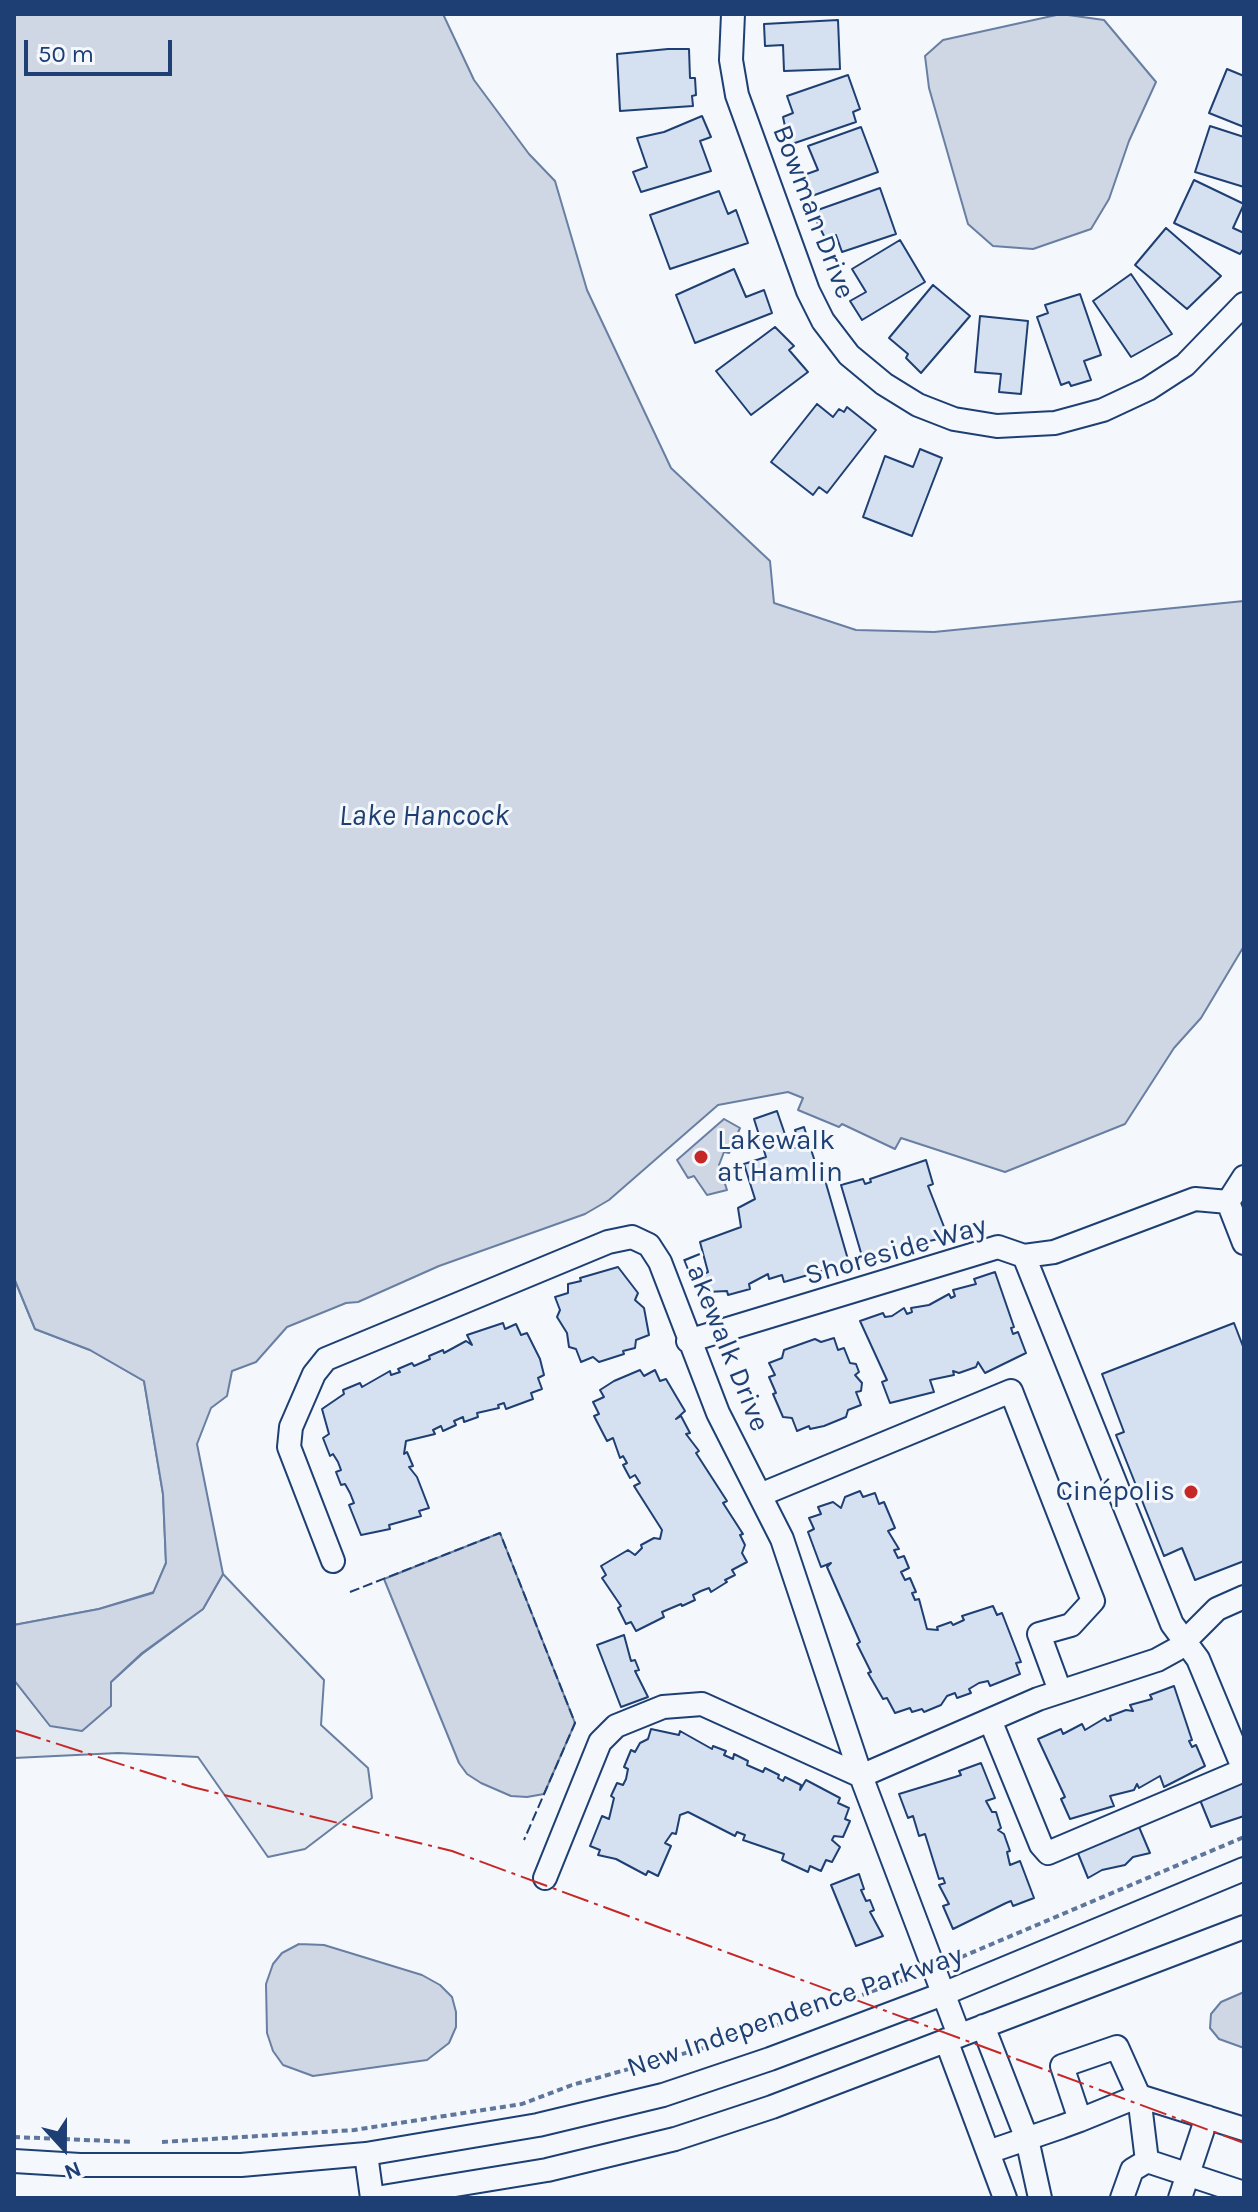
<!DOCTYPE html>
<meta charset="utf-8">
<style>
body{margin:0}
#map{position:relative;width:1258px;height:2212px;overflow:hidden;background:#f4f7fb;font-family:Karla,sans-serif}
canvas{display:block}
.frame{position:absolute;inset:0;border:16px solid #1d3f73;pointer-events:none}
.north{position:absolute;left:24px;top:2108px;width:80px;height:80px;-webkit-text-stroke:6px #f4f7fb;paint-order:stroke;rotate:159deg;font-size:22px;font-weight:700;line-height:32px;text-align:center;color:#1d3f73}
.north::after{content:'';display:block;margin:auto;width:28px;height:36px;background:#1d3f73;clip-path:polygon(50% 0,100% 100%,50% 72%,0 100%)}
.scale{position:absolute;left:24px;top:40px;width:148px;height:36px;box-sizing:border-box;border:4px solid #1d3f73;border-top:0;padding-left:10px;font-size:24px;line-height:28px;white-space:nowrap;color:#1d3f73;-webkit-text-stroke:6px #f4f7fb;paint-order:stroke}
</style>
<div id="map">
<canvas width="1258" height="2212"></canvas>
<div class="frame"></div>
<div class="north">N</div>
<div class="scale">50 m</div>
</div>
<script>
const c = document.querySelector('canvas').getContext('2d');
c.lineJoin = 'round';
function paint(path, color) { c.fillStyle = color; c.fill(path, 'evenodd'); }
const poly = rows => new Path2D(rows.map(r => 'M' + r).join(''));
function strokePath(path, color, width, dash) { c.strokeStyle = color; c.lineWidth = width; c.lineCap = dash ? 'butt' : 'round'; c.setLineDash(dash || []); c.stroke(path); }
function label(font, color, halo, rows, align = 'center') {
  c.font = font + ' Karla,sans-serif'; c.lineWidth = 6; c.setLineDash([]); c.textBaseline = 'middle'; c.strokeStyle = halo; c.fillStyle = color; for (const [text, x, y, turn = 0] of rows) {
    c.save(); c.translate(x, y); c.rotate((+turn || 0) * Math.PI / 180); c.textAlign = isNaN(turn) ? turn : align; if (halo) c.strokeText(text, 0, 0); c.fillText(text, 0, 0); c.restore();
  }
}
const green = poly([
 [14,1278,35,1329,90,1350,144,1381,163,1494,166,1563,154,1592,99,1609,14,1625,14,1278],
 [223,1574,324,1680,321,1725,368,1768,372,1798,305,1849,268,1857,198,1757,118,1753,14,1758,14,1680,49,1724,111,1682,142,1654,203,1609,223,1574]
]);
paint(green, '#e3e9f0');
strokePath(green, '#687fa3', 2);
const water = poly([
 [14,14,443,14,474,80,529,154,555,181,587,290,671,468,770,561,774,603,856,630,934,632,1244,601,1244,946,1201,1018,1174,1048,1125,1124,1005,1172,901,1138,895,1149,842,1124,839,1127,798,1110,803,1098,788,1092,718,1105,609,1200,585,1214,439,1266,358,1302,346,1303,287,1327,256,1362,232,1371,227,1396,211,1408,197,1444,223,1574,203,1609,142,1653,111,1682,111,1706,82,1731,50,1726,14,1680,14,1625,99,1609,153,1593,166,1563,163,1494,144,1381,90,1350,35,1329,14,1278,14,14],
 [1061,14,1104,20,1156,82,1129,141,1109,199,1091,229,1033,249,993,246,968,224,929,88,925,56,943,40,1061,14],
 [724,1119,740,1128,729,1153,724,1152,719,1165,727,1190,707,1195,694,1176,688,1178,677,1160,724,1119],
 [500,1533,575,1723,544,1794,527,1797,511,1796,481,1783,467,1774,459,1763,384,1579,500,1533],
 [299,1944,324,1945,422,1975,440,1985,452,1997,456,2012,456,2027,449,2043,427,2060,313,2076,283,2065,273,2051,267,2033,266,1984,273,1964,282,1953,299,1944],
 [1244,1992,1244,2048,1219,2039,1210,2028,1211,2014,1221,2002,1244,1992]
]);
paint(water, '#cfd7e4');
strokePath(water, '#687fa3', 2);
const building = poly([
 [838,20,840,69,784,71,783,45,765,46,764,24,838,20],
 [668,49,689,49,690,78,695,78,696,95,692,96,693,106,620,111,617,54,668,49],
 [1227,69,1244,76,1244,127,1209,113,1227,69],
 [848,75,860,109,853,112,856,122,789,145,783,117,793,113,787,96,848,75],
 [702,116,711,137,700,141,711,171,641,192,633,172,647,167,637,138,664,132,702,116],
 [1210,126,1244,137,1244,187,1195,172,1210,126],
 [861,127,878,172,809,197,801,176,818,170,808,146,861,127],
 [1194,180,1244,204,1233,228,1244,233,1244,248,1240,254,1174,223,1194,180],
 [880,188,896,234,842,252,836,235,825,238,812,212,880,188],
 [719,191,728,214,736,210,748,243,670,269,650,215,719,191],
 [1166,228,1221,276,1187,309,1135,265,1166,228],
 [900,240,925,282,862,320,850,301,866,292,852,269,900,240],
 [734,269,746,297,764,290,772,313,695,343,676,295,734,269],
 [1131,274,1172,334,1131,357,1093,301,1131,274],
 [933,285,970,316,921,373,906,358,908,354,889,338,933,285],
 [1080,294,1101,355,1084,361,1091,380,1071,386,1069,382,1061,385,1037,317,1048,313,1045,305,1080,294],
 [980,316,1028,321,1021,394,999,392,1001,374,975,372,980,316],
 [775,327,794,346,789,350,808,372,751,415,716,371,775,327],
 [817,404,833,417,839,409,844,412,847,407,876,430,827,493,819,487,813,495,771,462,817,404],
 [920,449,942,458,912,536,863,517,885,456,913,467,920,449],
 [777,1111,790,1149,800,1146,795,1130,804,1127,821,1181,825,1180,849,1263,784,1282,782,1275,769,1279,768,1274,749,1284,750,1289,728,1295,727,1291,707,1292,702,1275,708,1272,700,1242,741,1227,738,1208,755,1199,744,1164,766,1157,754,1119,777,1111],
 [926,1160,933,1184,928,1186,948,1237,891,1249,884,1251,886,1256,864,1263,841,1185,863,1179,865,1184,871,1182,870,1179,926,1160],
 [618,1267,638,1293,635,1300,644,1308,649,1335,636,1340,635,1348,623,1351,624,1354,599,1362,593,1357,581,1362,576,1349,569,1347,567,1333,557,1317,560,1310,555,1297,568,1293,568,1284,581,1281,580,1278,618,1267],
 [995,1272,1014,1327,1011,1328,1013,1334,1018,1332,1026,1353,985,1373,978,1362,976,1367,959,1373,953,1371,954,1375,930,1380,934,1392,890,1403,882,1382,887,1380,860,1321,883,1313,885,1317,892,1316,904,1308,907,1314,912,1312,911,1308,929,1305,949,1294,951,1298,955,1296,953,1290,976,1284,974,1279,995,1272],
 [503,1323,505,1329,516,1324,521,1335,527,1333,540,1359,544,1375,538,1378,542,1389,531,1393,533,1399,506,1409,504,1403,498,1405,499,1408,477,1413,478,1417,464,1422,463,1417,454,1421,456,1425,443,1431,441,1426,433,1430,435,1434,406,1441,404,1454,407,1452,413,1466,409,1467,417,1477,429,1508,419,1511,421,1516,389,1525,390,1529,361,1535,349,1505,354,1503,350,1493,345,1484,341,1485,336,1472,341,1470,338,1462,333,1454,330,1456,323,1438,329,1434,322,1409,344,1394,343,1390,360,1383,362,1387,390,1371,391,1375,400,1372,398,1369,412,1363,414,1366,430,1359,429,1356,443,1350,444,1353,466,1341,472,1345,467,1335,503,1323],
 [1234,1323,1244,1349,1244,1561,1195,1580,1182,1548,1164,1556,1116,1435,1124,1432,1102,1374,1234,1323],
 [834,1338,838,1350,844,1348,850,1363,856,1364,859,1372,855,1375,862,1383,861,1391,856,1392,861,1405,848,1410,846,1417,824,1426,810,1429,809,1426,797,1431,792,1418,783,1417,773,1394,776,1393,769,1377,775,1375,769,1363,782,1358,784,1350,815,1339,821,1342,834,1338],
 [640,1370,644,1376,655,1370,660,1381,666,1379,676,1396,685,1411,676,1419,681,1416,690,1433,686,1434,699,1451,696,1453,727,1501,723,1503,743,1534,740,1535,745,1545,742,1553,747,1562,732,1570,735,1575,725,1580,727,1582,711,1592,709,1588,701,1591,693,1595,695,1600,682,1606,681,1604,662,1612,664,1617,636,1631,631,1622,626,1624,618,1608,621,1606,602,1578,606,1575,601,1566,628,1550,635,1555,642,1548,641,1545,654,1538,660,1539,662,1530,634,1486,640,1483,635,1475,630,1478,623,1465,627,1463,623,1456,620,1458,613,1438,607,1441,594,1416,599,1414,593,1402,604,1397,600,1390,614,1381,640,1370],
 [860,1491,863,1497,875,1493,879,1504,884,1502,895,1528,888,1531,899,1549,894,1550,898,1558,904,1556,909,1568,901,1572,905,1580,910,1578,916,1592,912,1593,915,1600,919,1599,927,1629,938,1630,937,1627,951,1622,953,1625,964,1620,962,1616,993,1606,997,1615,1002,1613,1021,1662,1016,1663,1020,1674,990,1686,988,1681,979,1683,969,1689,971,1693,957,1698,955,1693,947,1696,941,1705,924,1712,922,1709,912,1712,910,1708,895,1713,887,1698,883,1699,868,1673,871,1672,857,1644,860,1642,827,1567,831,1563,821,1567,808,1532,814,1529,809,1518,821,1514,818,1507,833,1502,841,1508,845,1497,860,1491],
 [624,1635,631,1661,635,1660,639,1670,635,1671,648,1697,621,1707,597,1645,624,1635],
 [1174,1686,1192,1740,1189,1741,1192,1747,1196,1745,1205,1766,1164,1787,1160,1776,1139,1788,1137,1784,1134,1790,1110,1796,1114,1806,1070,1819,1061,1799,1065,1797,1038,1739,1061,1729,1063,1734,1082,1724,1085,1730,1105,1718,1107,1721,1111,1720,1110,1716,1126,1710,1133,1711,1130,1705,1152,1699,1150,1695,1174,1686],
 [651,1729,679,1735,680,1731,712,1749,713,1746,726,1751,724,1755,733,1759,734,1754,748,1761,747,1765,763,1772,765,1768,779,1775,778,1778,783,1781,785,1777,801,1785,800,1790,806,1780,840,1798,838,1803,849,1808,845,1819,850,1821,843,1837,834,1836,832,1840,840,1847,832,1862,826,1860,821,1871,810,1866,808,1872,782,1860,784,1854,743,1840,745,1835,737,1832,735,1836,688,1812,680,1815,676,1834,672,1833,665,1843,671,1846,658,1876,648,1871,646,1875,616,1859,598,1855,600,1850,590,1846,602,1816,609,1819,614,1798,611,1796,617,1783,623,1785,626,1779,628,1769,624,1767,631,1750,635,1752,640,1743,648,1739,651,1729],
 [981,1763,995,1798,986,1801,992,1812,996,1812,1001,1828,998,1830,1004,1834,1010,1851,1007,1852,1010,1865,1020,1861,1034,1898,1013,1906,1011,1901,1006,1903,953,1929,943,1906,949,1904,939,1885,945,1883,943,1878,939,1879,925,1834,919,1836,913,1816,908,1818,899,1794,955,1777,961,1775,959,1771,981,1763],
 [1244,1782,1244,1816,1211,1827,1200,1800,1244,1782],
 [1139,1827,1150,1853,1133,1857,1125,1865,1102,1870,1088,1878,1077,1851,1139,1827],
 [859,1874,864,1889,861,1890,866,1901,870,1900,874,1910,870,1912,883,1936,856,1946,831,1885,859,1874]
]);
paint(building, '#d5e0f0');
strokePath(building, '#1d3f73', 2);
const minor = poly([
 [733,14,731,60,737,95,808,291,823,321,849,355,884,384,918,405,954,419,997,426,1055,423,1103,410,1148,389,1185,365,1244,304],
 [1228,1202,1244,1243],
 [1228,1202,1244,1177],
 [688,1341,998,1247,1024,1256,1054,1252,1195,1199,1228,1202],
 [760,1495,1011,1391,1093,1601,1071,1625,1039,1634,1060,1691],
 [333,1561,289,1447,291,1427,314,1374,326,1359,608,1242,632,1237,649,1245,660,1262,718,1413,782,1539,861,1776,959,2035],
 [990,1720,1041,1845,1048,1853,1244,1770,1198,1659,1172,1624,1024,1256],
 [545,1878,600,1742,616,1726,663,1707,702,1704,861,1776,1038,1699,1157,1660,1177,1649,1217,1609,1244,1597],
 [983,2026,1027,2139,1040,2198],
 [946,2040,1005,2198],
 [991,2151,1061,2127,1080,2120,1139,2096,1117,2047,1062,2066,1080,2120],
 [366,2154,372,2198],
 [14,2161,80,2165,241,2165,366,2154,538,2125,663,2095,770,2059,943,1994,1244,1869],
 [1147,2161,1139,2096,1244,2129],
 [376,2198,547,2170,675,2139,772,2107,1244,1927],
 [1122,2198,1132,2170,1147,2161,1244,2193],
 [1180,2198,1207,2117]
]);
strokePath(minor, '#1d3f73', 26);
strokePath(poly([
 [952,1961,1244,1837],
 [14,2137,133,2142],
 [162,2142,354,2130,522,2104,572,2085,746,2036,918,1975]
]), '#5e769c', 4, [6, 4]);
strokePath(minor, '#f4f7fb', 22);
strokePath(poly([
 [350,1592,500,1533,575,1723,524,1840]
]), '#1d3f73', 2, [10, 4]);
strokePath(poly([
 [14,1730,192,1787,452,1851,1244,2143]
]), '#c62828', 2, [28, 6, 4, 6]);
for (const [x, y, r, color] of [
 [701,1157,8,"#c62828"],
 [1191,1492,8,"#c62828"]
]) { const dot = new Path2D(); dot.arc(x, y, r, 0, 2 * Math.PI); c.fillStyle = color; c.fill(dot); strokePath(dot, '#f4f7fb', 3); }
label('28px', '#1d3f73', '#f4f7fb', [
 ["Bowman Drive",813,212,69],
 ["Shoreside Way",896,1251,-16],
 ["Lakewalk Drive",725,1342,68],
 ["New Independence Parkway",795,2012,-19]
]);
label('28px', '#1d3f73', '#f4f7fb', [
 ["Lakewalk",717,1141],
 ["at Hamlin",717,1173],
 ["Cinépolis",1175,1492,"right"]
], 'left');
label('italic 30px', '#1d3f73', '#f4f7fb', [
 ["Lake Hancock",424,816]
]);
</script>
